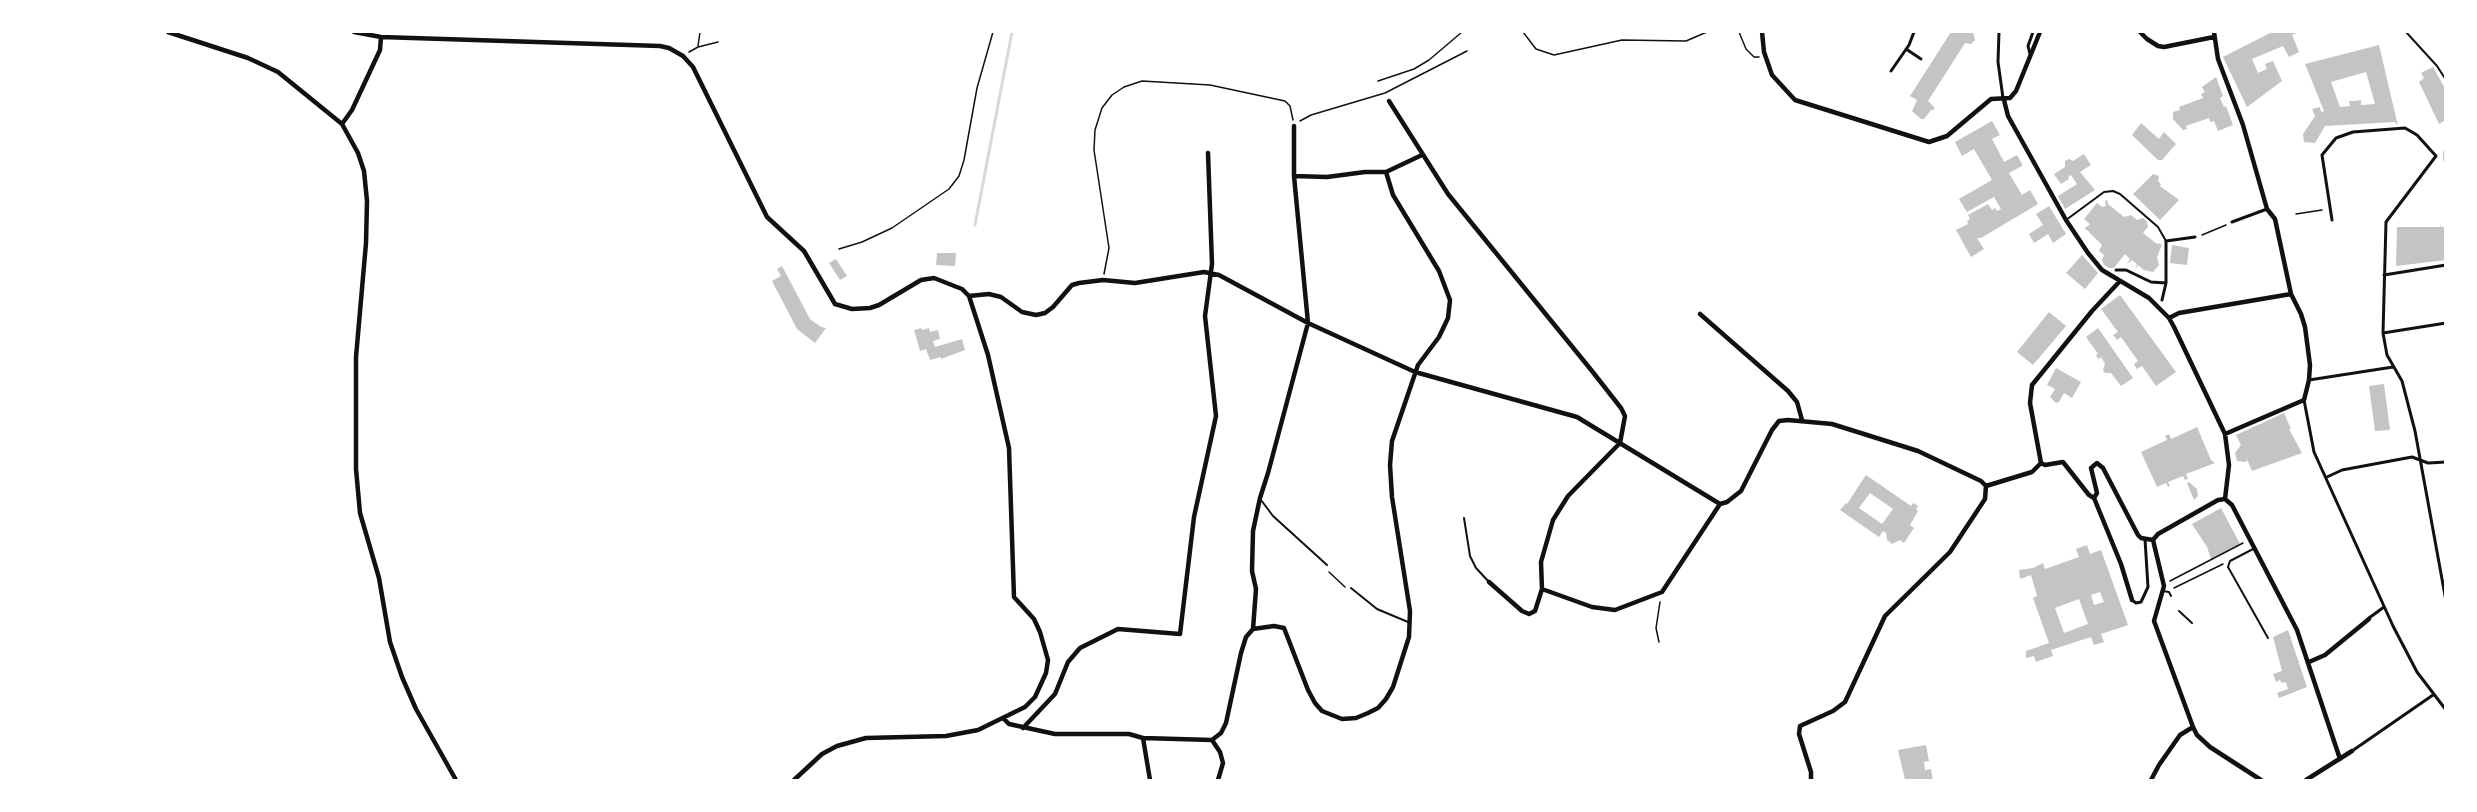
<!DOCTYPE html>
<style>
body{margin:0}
#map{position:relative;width:2477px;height:812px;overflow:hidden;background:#fff;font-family:Figtree,sans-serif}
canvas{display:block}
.frame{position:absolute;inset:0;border:33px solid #fff;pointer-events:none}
</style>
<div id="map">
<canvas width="2477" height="812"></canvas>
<div class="frame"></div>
</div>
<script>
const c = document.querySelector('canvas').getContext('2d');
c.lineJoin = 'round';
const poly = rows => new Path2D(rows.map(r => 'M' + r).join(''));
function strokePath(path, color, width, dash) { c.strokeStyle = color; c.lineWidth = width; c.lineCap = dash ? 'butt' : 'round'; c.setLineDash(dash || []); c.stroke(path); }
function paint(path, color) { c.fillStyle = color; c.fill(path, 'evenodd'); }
strokePath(poly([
 [975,225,1012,32]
]), '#d9d9d9', 3);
paint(poly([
 [1951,32,1973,32,1975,40,1971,44,1965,43,1928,101,1934,107,1934,110,1931,110,1924,119,1921,119,1912,111,1917,100,1910,96],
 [2272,32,2299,32,2292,35,2299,52,2289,57,2283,46,2252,59,2258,73,2267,69,2265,64,2273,61,2282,81,2247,107,2223,57],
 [2379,45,2398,126,2395,122,2325,126,2315,143,2304,142,2303,134,2315,116,2312,109,2320,107,2321,112,2324,111,2305,64],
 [2366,72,2375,104,2361,105,2361,100,2355,101,2349,101,2350,106,2340,107,2331,82],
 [2433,67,2446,90,2446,120,2439,124,2419,82,2424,78,2421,73],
 [2216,77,2223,96,2220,98,2224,107,2226,106,2233,125,2218,131,2214,121,2210,122,2209,118,2186,126,2187,129,2183,130,2173,119,2173,112,2180,110,2179,107,2203,98,2201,94,2205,92,2202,87],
 [1992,121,2000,135,1992,139,2004,162,2017,155,2022,164,2022,166,2009,173,2022,195,2030,190,2038,204,1981,238,1977,238,1984,249,1971,257,1956,230,1968,224,1967,221,1970,219,1968,215,1988,204,1992,210,1995,208,1997,211,2001,209,1994,197,1967,212,1959,199,1992,180,1974,149,1962,156,1955,142],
 [2141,123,2159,139,2164,132,2176,144,2162,160,2158,160,2132,135],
 [2084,154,2091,165,2080,172,2095,190,2065,209,2058,196,2077,184,2071,175,2068,177,2069,179,2061,184,2054,174,2065,167,2065,161,2069,159,2073,161],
 [2153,174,2159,176,2158,181,2161,184,2160,186,2179,200,2160,220,2133,194],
 [2107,200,2108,204,2124,217,2131,215,2137,220,2143,218,2147,222,2148,227,2143,233,2157,244,2158,243,2162,245,2157,257,2159,265,2153,272,2144,270,2138,265,2135,270,2137,264,2132,260,2127,264,2130,259,2125,254,2114,268,2109,268,2104,265,2102,260,2104,255,2099,251,2102,245,2087,230,2084,229,2090,224,2084,219,2093,208,2097,203,2102,207,2106,206,2105,201],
 [2049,206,2066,234,2053,243,2048,234,2034,243,2029,234,2043,225,2036,214],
 [2441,225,2441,227,2446,227,2446,260,2396,266,2397,227,2440,227],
 [2172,245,2189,248,2187,265,2170,263],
 [937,253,956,253,955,266,936,265],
 [2082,255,2098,273,2085,289,2066,273],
 [836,259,847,276,840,280,829,263],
 [782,266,810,319,821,327,826,328,815,343,797,329,772,281,781,276,777,269],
 [2120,295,2176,372,2156,386,2142,366,2137,369,2134,364,2138,361,2121,337,2117,340,2113,335,2118,332,2101,309],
 [2049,312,2066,326,2033,365,2017,352],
 [921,328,922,330,929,328,930,332,938,330,940,339,933,341,935,347,962,339,965,350,941,359,941,357,930,360,926,349,920,351,914,330],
 [2098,328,2133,378,2121,386,2111,373,2105,373,2103,370,2105,364,2101,357,2098,359,2096,355,2098,354,2086,337],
 [2056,368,2081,382,2072,398,2064,393,2059,402,2056,403,2050,397,2055,389,2047,385],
 [2384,384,2390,430,2375,431,2369,386],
 [2284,413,2291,429,2289,429,2302,453,2252,471,2246,457,2247,462,2237,461,2235,453,2241,445,2236,435],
 [2197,427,2211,460,2215,463,2186,474,2188,479,2185,480,2183,476,2168,482,2170,486,2168,487,2166,483,2157,487,2141,452,2167,440,2165,436,2169,434,2171,439],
 [1866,475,1911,506,1913,503,1918,506,1916,509,1918,511,1910,525,1914,528,1904,543,1900,540,1892,544,1887,540,1886,533,1883,531,1879,537,1840,510,1846,503,1847,504],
 [1870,493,1893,509,1882,524,1859,508],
 [2189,482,2197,489,2198,496,2194,500,2187,483],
 [2221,508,2240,544,2211,559,2207,547,2192,524],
 [2087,545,2090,554,2101,550,2128,625,2101,634,2104,642,2101,643,2094,645,2091,637,2051,650,2053,656,2036,662,2034,656,2026,658,2026,651,2049,643,2033,598,2037,596,2031,575,2020,579,2019,570,2033,568,2043,563,2045,569,2079,557,2076,549],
 [2100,592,2104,602,2094,605,2091,595],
 [2079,599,2088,624,2064,633,2055,608],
 [2288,630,2307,687,2279,698,2277,693,2288,689,2286,682,2282,683,2280,680,2276,682,2273,674,2282,671,2273,637],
 [1926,745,1929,761,1924,762,1925,770,1931,769,1933,780,1905,780,1898,750]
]), '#c4c4c4');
strokePath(poly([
 [1523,32,1536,49,1554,55,1622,40,1686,41,1707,32],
 [1739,32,1746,49,1754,57,1759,57],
 [698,46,700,32],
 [689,52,698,47,718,42],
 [1378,81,1414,69,1429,60,1462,32],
 [1300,121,1311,115,1385,93,1467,51],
 [2296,214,2322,210],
 [2202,235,2226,225],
 [839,249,862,242,892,228,949,189,959,176,964,160,977,88,993,32],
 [1104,274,1109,248,1094,150,1095,130,1102,108,1112,95,1124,87,1142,81,1210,85,1285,101,1290,106,1293,120],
 [1329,572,1345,587],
 [2170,581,2243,543],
 [2174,588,2223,564],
 [1659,642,1656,628,1660,602]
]), '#111', 1.5);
strokePath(poly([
 [2406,32,2437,66,2446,80],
 [2066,220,2104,192,2113,191,2120,194,2158,227,2166,241],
 [1261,500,1273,516,1327,565],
 [1464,518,1470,556,1476,568,1489,582],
 [2255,548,2230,561,2228,567,2268,638],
 [1351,588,1377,609,1408,622],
 [2163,591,2169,592,2171,596],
 [2179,611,2192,623]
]), '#111', 2);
strokePath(poly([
 [1999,32,1998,62,2003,98],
 [1906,49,1921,59],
 [2030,54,2028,46,2033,32],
 [1891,71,1909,45,1914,32],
 [2436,156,2386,222,2383,333,2387,355,2402,381,2415,431,2446,601],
 [2332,220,2322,155,2336,138,2353,132,2405,128,2417,135,2436,156],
 [2232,222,2267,209],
 [2116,270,2126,270,2151,282,2166,283],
 [2384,275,2446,265],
 [2162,300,2166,283,2166,241,2195,237],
 [2383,333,2446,323],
 [2309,380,2393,367],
 [2304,400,2314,452,2393,626,2417,672,2446,710],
 [2327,477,2342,470,2412,457,2428,463,2446,462],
 [2132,600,2136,603,2141,602,2148,587,2145,539],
 [2369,618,2384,607],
 [2352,751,2433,695]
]), '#111', 3);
strokePath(poly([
 [168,32,248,58,278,72,342,124,358,153,364,171,367,201,366,243,356,357,356,469,360,513,379,578,390,642,402,677,416,709,456,780],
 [354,32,381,37,660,46,669,48,683,56,693,67,767,217,804,251,835,304,852,309,870,308,879,305,921,280,934,278,962,289,969,296,988,355,1009,448,1014,597,1034,619,1040,632,1048,660,1046,673,1035,697,1025,707,978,730,946,736,866,738,837,746,822,754,794,780],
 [1762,32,1764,52,1772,75,1795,100,1929,142,1947,136,1991,99,2010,98,2016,91,2040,32],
 [2140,32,2147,39,2158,46,2164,47,2214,37],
 [2214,32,2218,59,2243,125,2267,209,2275,219,2291,294,2301,314,2305,327,2310,365,2309,380,2304,400,2225,434],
 [2004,100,2008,116,2066,220,2088,253,2102,270,2149,298,2169,318,2174,327,2225,434,2229,465,2225,499],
 [1389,101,1448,194,1592,371,1621,408,1625,416,1620,443,1568,496,1553,520,1541,562,1542,589,1535,611,1529,614,1522,611,1489,582],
 [342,124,352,110,380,50,381,37],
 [2446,151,2446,161],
 [1294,176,1327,177,1365,172,1386,172,1422,155],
 [969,296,989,294,1001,297,1022,312,1036,315,1045,313,1053,307,1072,285,1079,283,1103,280,1135,283,1204,272,1219,275,1308,323,1415,372,1577,417,1720,504,1727,502,1741,491,1772,430,1779,421,1788,420,1832,424,1918,451,1981,481,1986,486],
 [1700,314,1788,391,1797,402,1802,420],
 [2169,318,2179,313,2291,294],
 [2041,463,2030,403,2032,385,2092,311,2120,281],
 [2041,463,2045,465,2063,462,2089,495,2094,498,2121,564,2132,600],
 [1986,486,2032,472,2041,463],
 [2094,498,2097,493,2091,468,2097,463,2103,468,2138,535,2141,538,2153,540],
 [2225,499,2232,505,2297,630,2340,759],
 [2153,540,2164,586,2154,621,2193,727,2197,735,2210,747,2261,780],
 [2153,540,2158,534,2218,500,2225,499],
 [1542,589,1592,607,1615,610,1662,592,1720,504],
 [1253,629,1274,626,1284,628,1308,690,1315,703,1322,711,1342,719,1356,718,1368,713,1378,708,1386,699,1393,687,1409,637,1410,611,1392,497,1390,465,1392,441,1418,365,1439,337,1448,318,1450,300,1439,271,1393,195,1386,172],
 [2309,662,2325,655,2369,619],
 [1004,719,1009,724,1055,734,1129,734,1143,738,1212,740],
 [1023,728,1055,694,1068,662,1080,648,1118,629,1180,634,1194,517,1216,416,1205,316,1212,264,1208,153],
 [1143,738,1150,780],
 [1212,740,1221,733,1226,723,1241,653,1246,637,1253,629,1256,589,1252,571,1253,531,1260,498,1268,473,1308,323,1294,176,1294,126],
 [1212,740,1220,752,1223,763,1218,780],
 [1811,780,1811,772,1799,734,1800,726,1833,711,1845,702,1885,616,1950,552,1985,499,1986,486],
 [2151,780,2159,765,2180,735,2193,727],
 [2306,780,2352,751]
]), '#111', 4.5);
</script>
